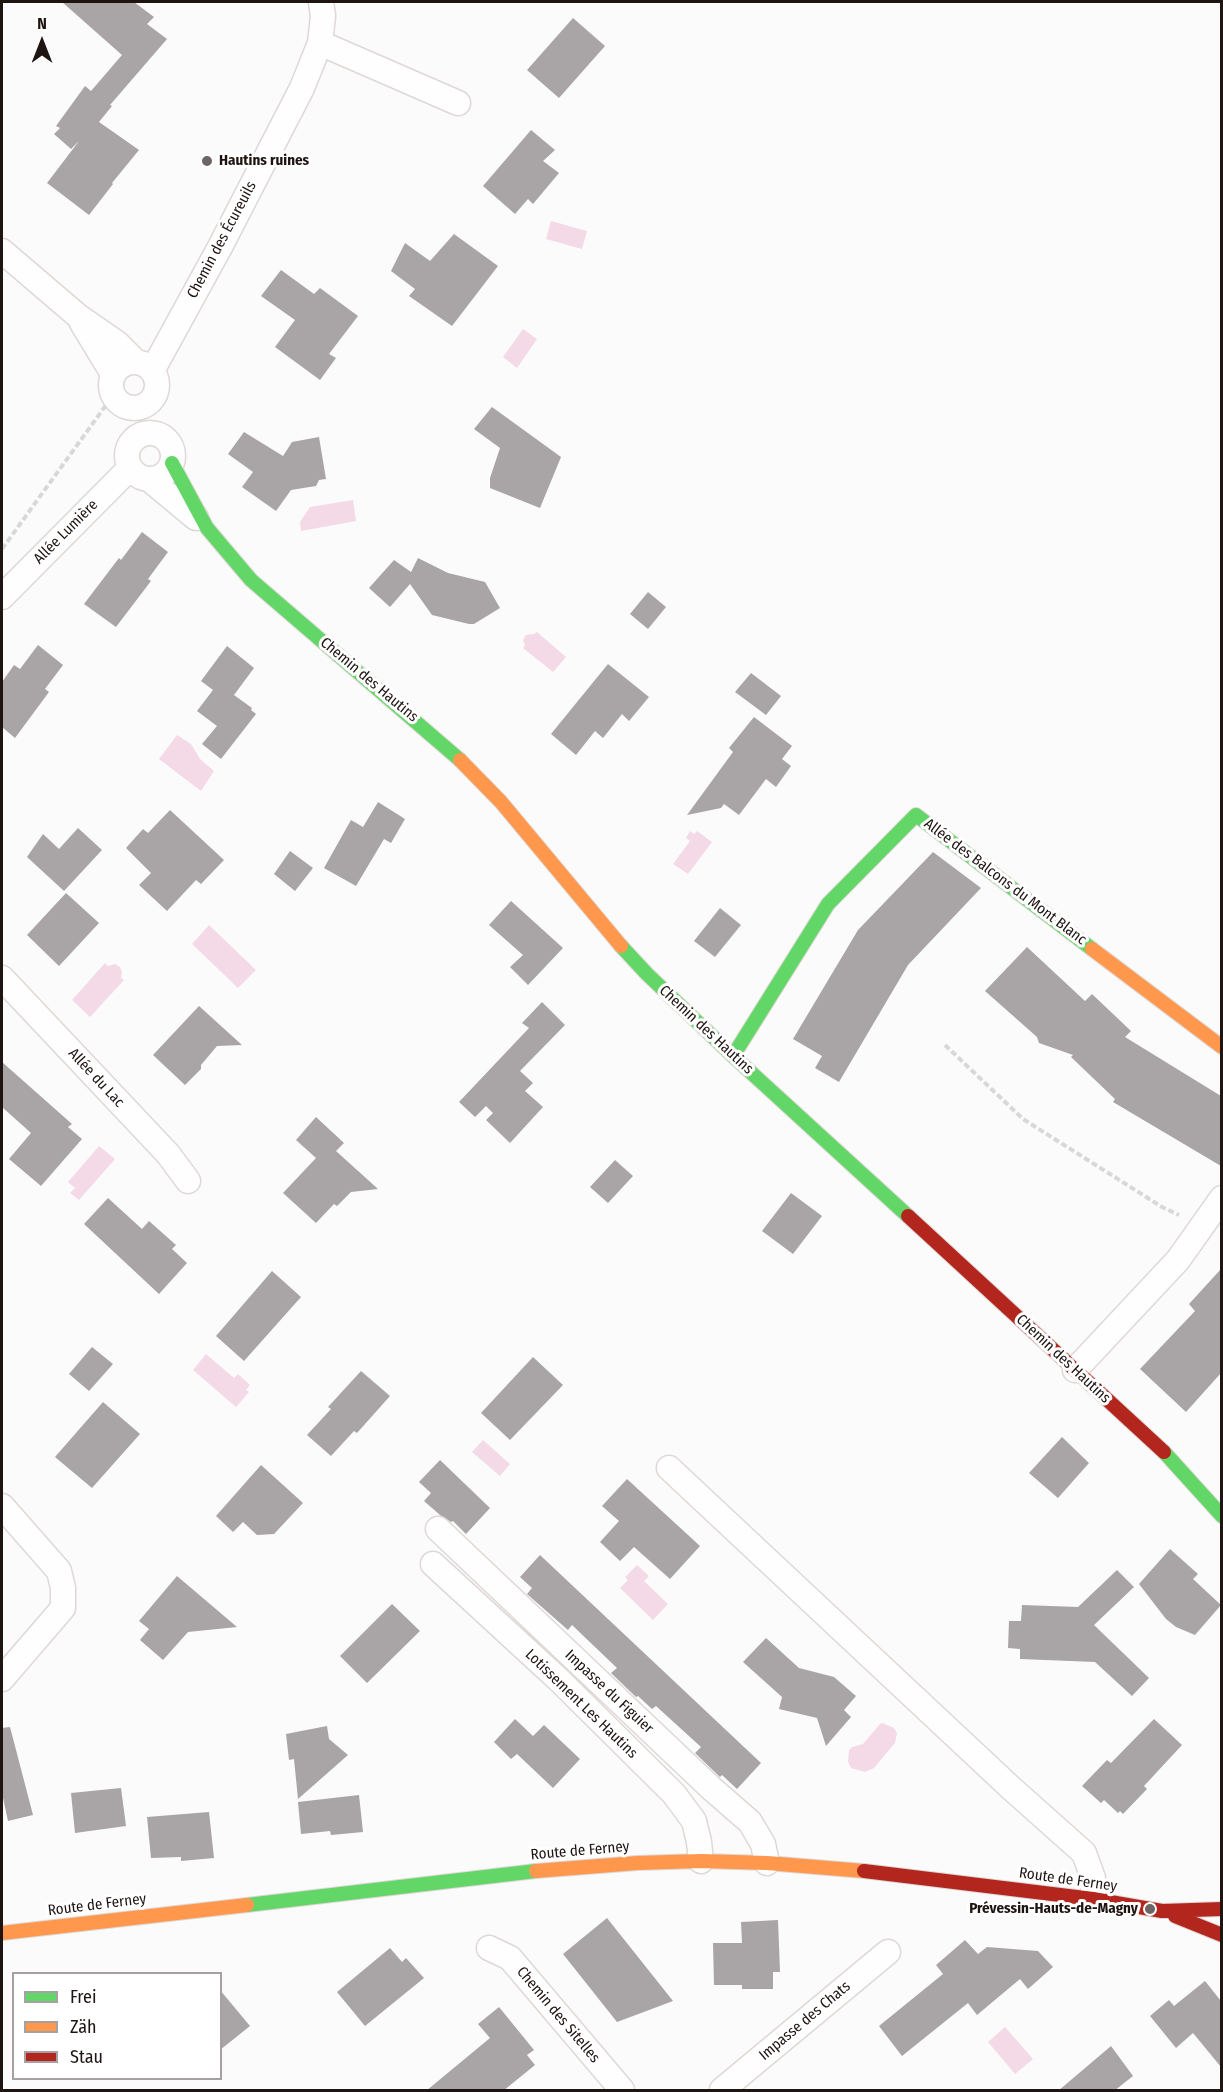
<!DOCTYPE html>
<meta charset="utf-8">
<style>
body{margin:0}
#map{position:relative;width:1223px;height:2092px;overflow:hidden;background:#fbfbfb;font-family:"Fira Sans Condensed",sans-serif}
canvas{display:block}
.frame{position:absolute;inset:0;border:3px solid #1e1411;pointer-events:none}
.legend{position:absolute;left:12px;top:1972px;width:210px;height:108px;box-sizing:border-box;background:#fff;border:2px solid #a5a1a0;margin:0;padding:8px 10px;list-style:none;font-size:18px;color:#1e1411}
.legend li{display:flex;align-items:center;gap:12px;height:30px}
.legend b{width:30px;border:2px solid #a5a1a0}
.north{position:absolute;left:12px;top:12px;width:60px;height:60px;-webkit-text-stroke:4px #fff;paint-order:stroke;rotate:0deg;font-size:16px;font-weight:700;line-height:24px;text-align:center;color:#1e1411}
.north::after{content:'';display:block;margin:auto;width:21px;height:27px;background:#1e1411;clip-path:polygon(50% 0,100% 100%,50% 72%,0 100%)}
</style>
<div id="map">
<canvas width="1223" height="2092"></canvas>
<div class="frame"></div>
<ul class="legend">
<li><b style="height:8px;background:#63d668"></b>Frei</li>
<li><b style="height:8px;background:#ff974d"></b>Zäh</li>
<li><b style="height:8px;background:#b3261e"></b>Stau</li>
</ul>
<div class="north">N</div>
</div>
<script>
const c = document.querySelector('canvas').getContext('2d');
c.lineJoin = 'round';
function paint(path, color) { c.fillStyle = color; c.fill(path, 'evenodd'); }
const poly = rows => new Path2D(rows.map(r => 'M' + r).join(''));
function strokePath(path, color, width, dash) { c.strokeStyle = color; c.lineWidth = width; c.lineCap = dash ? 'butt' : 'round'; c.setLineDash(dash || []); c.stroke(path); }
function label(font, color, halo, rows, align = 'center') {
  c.font = font + ' "Fira Sans Condensed",sans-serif'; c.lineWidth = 6; c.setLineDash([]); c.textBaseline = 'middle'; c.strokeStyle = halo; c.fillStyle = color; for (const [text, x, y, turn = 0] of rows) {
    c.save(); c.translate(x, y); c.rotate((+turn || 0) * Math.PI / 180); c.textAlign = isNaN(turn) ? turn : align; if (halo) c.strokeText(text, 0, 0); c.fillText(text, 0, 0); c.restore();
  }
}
paint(poly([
 [551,221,587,231,582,249,546,239],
 [523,329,537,339,517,368,503,357],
 [353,500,356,521,301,531,300,522,310,507],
 [537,632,566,657,553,672,523,648,525,645,523,640,526,635,534,634],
 [177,735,191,744,200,759,214,771,201,791,159,759],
 [690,831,694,834,697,831,712,842,688,874,673,864,690,841,686,838],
 [209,925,256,970,238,988,192,944],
 [105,963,108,966,115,964,120,967,122,972,121,978,124,980,90,1017,72,1000],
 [99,1146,115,1159,79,1200,70,1193,75,1188,68,1182],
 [206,1354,234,1378,238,1374,250,1385,246,1390,249,1392,236,1407,193,1370],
 [483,1440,510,1464,500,1476,472,1452],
 [637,1565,649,1576,644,1581,668,1604,653,1620,620,1588,628,1580,625,1577],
 [882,1723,894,1728,897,1733,895,1743,874,1768,865,1772,851,1768,848,1762,849,1750,852,1747,863,1744,879,1725],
 [1005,2027,1033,2059,1015,2074,988,2042]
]), '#f4d9e7');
paint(poly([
 [62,2,134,2,154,17,147,24,167,39,110,105,112,106,99,122,139,150,112,183,113,184,89,215,47,183,79,141,71,149,54,134,60,128,56,126,85,86,91,91,122,55],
 [573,18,605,46,559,98,527,70],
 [531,130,555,150,543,161,559,173,533,204,528,199,515,214,483,186],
 [454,234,498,266,452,326,409,296,415,289,391,271,405,243,430,261],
 [281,270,314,294,320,288,358,316,329,354,336,358,320,380,275,347,295,320,261,296],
 [492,407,561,457,540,508,490,488,490,478,500,448,474,429],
 [244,432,283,456,292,442,319,437,326,479,319,480,316,486,291,490,276,511,242,487,253,472,228,454],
 [142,532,168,552,148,579,151,581,116,627,84,604,119,558,121,560],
 [418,558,448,573,485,582,500,608,474,624,469,624,432,615,410,584,390,607,369,588,394,560,411,572],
 [648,592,666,607,648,629,630,614],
 [38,645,63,665,45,689,49,692,15,738,2,727,2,682,14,665,20,669],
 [227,646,254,668,234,695,252,708,251,710,256,714,221,759,202,744,217,726,197,711,213,690,201,681],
 [608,664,649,697,629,721,622,714,603,738,595,731,576,755,551,734],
 [751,673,781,696,766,715,735,692],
 [754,717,792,746,782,759,791,766,776,787,766,779,739,815,724,804,721,808,687,815,733,752,729,748],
 [378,802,405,819,391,843,384,839,356,886,324,868,351,820,363,827],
 [170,810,224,860,201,884,196,880,167,911,139,885,151,873,126,848,143,829,148,833],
 [78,828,102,850,64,891,27,857,43,834,59,849],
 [290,851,313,868,295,891,274,874],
 [933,852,981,888,908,965,839,1082,815,1068,822,1056,793,1039,858,930],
 [66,893,99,923,59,966,27,935],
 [511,901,563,948,528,985,510,967,523,955,489,925],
 [720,908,741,925,715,957,694,941],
 [1027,947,1085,1001,1092,994,1131,1031,1125,1037,1221,1096,1221,1166,1113,1102,1115,1099,1071,1057,1073,1055,1039,1043,1037,1037,985,991],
 [542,1002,565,1025,520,1071,533,1083,525,1091,543,1107,510,1143,486,1120,493,1113,486,1106,475,1117,459,1102,529,1028,522,1023],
 [199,1006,242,1045,217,1046,201,1065,201,1069,185,1085,153,1055],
 [2,1062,72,1124,68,1127,82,1139,41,1186,9,1159,31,1133,2,1107],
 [316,1117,344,1143,336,1151,378,1189,351,1192,337,1206,334,1204,316,1223,283,1193,316,1158,296,1140],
 [615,1160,633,1176,608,1203,590,1187],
 [791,1193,822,1216,793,1254,762,1231],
 [108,1198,142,1229,149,1221,176,1245,172,1249,187,1263,159,1294,84,1224],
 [1221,1269,1221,1373,1186,1412,1140,1369,1195,1311,1189,1304],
 [272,1271,301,1297,244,1361,216,1336],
 [92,1347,113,1364,89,1391,69,1374],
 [533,1357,563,1385,510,1440,481,1413],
 [361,1371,390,1396,357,1433,354,1431,331,1456,307,1435,331,1409,328,1407],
 [103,1402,140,1434,92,1488,55,1457],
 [1062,1437,1089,1463,1058,1498,1029,1473],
 [440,1460,490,1508,466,1534,453,1521,451,1522,440,1515,424,1501,431,1493,419,1482],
 [261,1465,303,1503,274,1534,257,1535,243,1522,233,1532,216,1516],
 [627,1479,700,1546,670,1579,634,1547,620,1561,600,1542,619,1521,602,1506],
 [1170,1549,1198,1574,1193,1579,1221,1605,1195,1635,1176,1627,1166,1619,1139,1584],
 [540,1555,761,1763,737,1789,722,1775,720,1777,695,1753,701,1747,656,1706,652,1709,638,1696,636,1697,611,1673,617,1668,572,1625,568,1630,527,1594,532,1588,520,1577],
 [1117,1570,1134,1587,1094,1625,1149,1678,1132,1696,1095,1662,1020,1659,1020,1649,1008,1648,1009,1621,1021,1621,1022,1605,1078,1607],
 [177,1576,237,1627,188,1632,163,1660,140,1640,149,1629,139,1621],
 [392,1604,420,1631,367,1683,340,1656],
 [766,1638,799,1668,834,1677,856,1696,844,1710,851,1717,826,1746,817,1718,779,1709,782,1697,743,1662],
 [515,1719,533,1736,544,1725,580,1759,553,1788,517,1754,511,1759,494,1742],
 [1154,1719,1182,1745,1144,1786,1147,1789,1123,1814,1120,1811,1118,1813,1104,1800,1101,1803,1082,1786,1107,1760,1111,1763],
 [327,1726,329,1739,348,1755,298,1799,294,1759,289,1760,286,1734],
 [10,1727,33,1815,8,1821,2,1793,2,1728],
 [121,1788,126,1826,75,1833,71,1793],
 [359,1795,363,1832,331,1835,330,1831,301,1834,298,1802],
 [209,1812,214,1858,181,1861,181,1857,151,1858,147,1817],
 [607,1918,673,2001,617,2022,563,1954],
 [778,1920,780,1972,773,1972,773,1989,742,1989,742,1985,714,1985,713,1943,742,1943,741,1922],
 [965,1940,978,1954,987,1947,1038,1951,1053,1967,1028,1989,1020,1979,977,2015,968,2003,902,2056,879,2026,943,1974,936,1965],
 [390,1948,402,1962,406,1958,424,1978,365,2026,337,1992],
 [1205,1981,1221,2001,1221,2067,1193,2033,1176,2048,1150,2016,1169,2000,1174,2006],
 [220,1990,250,2026,220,2050],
 [499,2007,534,2050,527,2055,535,2065,503,2091,426,2091,490,2038,478,2024],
 [1111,2046,1133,2076,1114,2091,1058,2091]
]), '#a9a4a5');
const street = poly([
 [320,43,458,103],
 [2,251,78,316,117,343,136,362],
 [82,323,113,374],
 '111 385a23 23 0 1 1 46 0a23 23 0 1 1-46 0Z',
 [152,371,220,247,302,88,320,43,323,16,321,2],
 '127 456a23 23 0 1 1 46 0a23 23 0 1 1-46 0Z',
 [149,479,196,518],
 [2,597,130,468],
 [2,978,168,1154,188,1181],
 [1075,1370,1178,1260,1222,1198],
 [669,1468,1011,1788,1084,1853,1093,1878,1093,1899],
 [2,1506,59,1571,63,1588,63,1608,2,1679],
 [438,1529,711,1788,750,1822,763,1844,767,1863],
 [433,1564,558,1679,674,1794,694,1821,699,1842,701,1861],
 [489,1948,510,1958,622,2090],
 [722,2090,888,1952]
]);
const fast = poly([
 [172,463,207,528,251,580,460,760],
 [621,946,647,974,733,1056,908,1216],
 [733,1056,828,904,916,815,1092,949],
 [1164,1452,1222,1516],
 [247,1905,536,1871]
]);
const slow = poly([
 [460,760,501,802,621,946],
 [1092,949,1222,1047],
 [536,1871,637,1863,701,1861,767,1863,864,1871],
 [2,1933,247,1905]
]);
const jam = poly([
 [908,1216,1164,1452],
 [864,1871,1093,1899,1162,1911,1222,1909],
 [1175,1916,1222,1935]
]);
strokePath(street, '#ded8d6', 27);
strokePath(fast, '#ded8d6', 16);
strokePath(slow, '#ded8d6', 16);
strokePath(jam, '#ded8d6', 16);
strokePath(poly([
 [2,549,109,401],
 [945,1045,1023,1119,1162,1207,1179,1215]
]), '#d8d8d8', 4, [6, 3]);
strokePath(street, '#fefefe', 24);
strokePath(fast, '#63d668', 14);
strokePath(slow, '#ff974d', 14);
strokePath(jam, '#b3261e', 14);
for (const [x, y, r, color] of [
 [207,161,6,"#6b6563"],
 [1150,1909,6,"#6b6563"]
]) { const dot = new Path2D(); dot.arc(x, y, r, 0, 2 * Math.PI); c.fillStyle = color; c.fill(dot); strokePath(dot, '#fff', 2); }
label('bold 15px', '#1e1411', '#fff', [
 ["Hautins ruines",219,161],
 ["Prévessin-Hauts-de-Magny",1138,1909,"right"]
], 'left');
label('15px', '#1e1411', '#fff', [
 ["Chemin des Écureuils",222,240,-62],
 ["Allée Lumière",66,532,-45],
 ["Chemin des Hautins",369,680,40],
 ["Allée des Balcons du Mont Blanc",1005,882,37],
 ["Chemin des Hautins",706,1030,43],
 ["Allée du Lac",96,1078,47],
 ["Chemin des Hautins",1063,1359,43],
 ["Impasse du Figuier",609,1692,43],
 ["Lotissement Les Hautins",581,1704,44],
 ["Route de Ferney",580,1851,-5],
 ["Route de Ferney",1068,1880,8],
 ["Route de Ferney",97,1905,-7],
 ["Chemin des Sitelles",558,2015,50],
 ["Impasse des Chats",805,2021,-40]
]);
</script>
